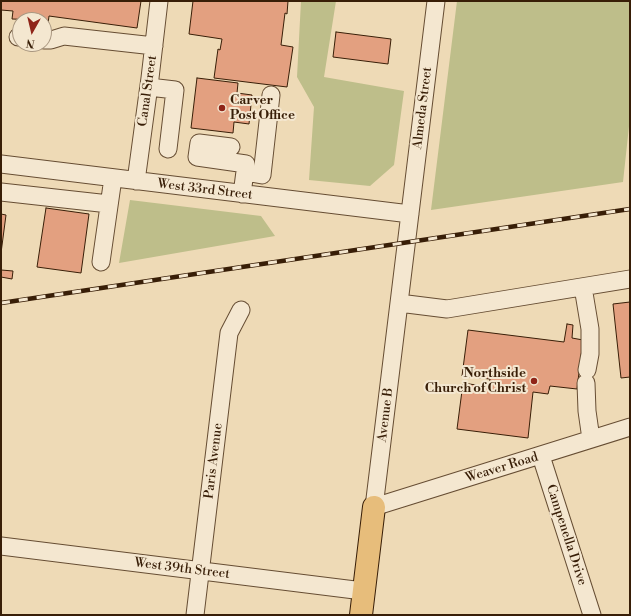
<!DOCTYPE html>
<style>
body{margin:0}
#map{position:relative;width:631px;height:616px;overflow:hidden;background:#eedab6;font-family:"Libre Bodoni",serif}
canvas{display:block}
.frame{position:absolute;inset:0;border:2px solid #381e07;pointer-events:none}
.north{position:absolute;left:12px;top:12px;width:40px;height:40px;box-sizing:border-box;background:#f4e7d0;border:1px solid #a99780;border-radius:50%;rotate:188deg;font-size:11px;font-weight:700;line-height:16px;text-align:center;color:#381e07}
.north::after{content:'';display:block;margin:auto;width:14px;height:18px;background:#8f2418;clip-path:polygon(50% 0,100% 100%,50% 72%,0 100%)}
</style>
<div id="map">
<canvas width="631" height="616"></canvas>
<div class="frame"></div>
<div class="north">N</div>
</div>
<script>
const c = document.querySelector('canvas').getContext('2d');
c.lineJoin = 'round';
function paint(path, color) { c.fillStyle = color; c.fill(path, 'evenodd'); }
const poly = rows => new Path2D(rows.map(r => 'M' + r).join(''));
function strokePath(path, color, width, dash) { c.strokeStyle = color; c.lineWidth = width; c.lineCap = dash ? 'butt' : 'round'; c.setLineDash(dash || []); c.stroke(path); }
function label(font, color, halo, rows, align = 'center') {
  c.font = font + ' "Libre Bodoni",serif'; c.lineWidth = 4; c.setLineDash([]); c.textBaseline = 'middle'; c.strokeStyle = halo; c.fillStyle = color; for (const [text, x, y, turn = 0] of rows) {
    c.save(); c.translate(x, y); c.rotate((+turn || 0) * Math.PI / 180); c.textAlign = isNaN(turn) ? turn : align; if (halo) c.strokeText(text, 0, 0); c.fillText(text, 0, 0); c.restore();
  }
}
paint(poly([
 [301,1,336,1,324,77,404,91,394,165,370,186,309,180,314,107,297,77],
 [457,1,630,1,630,117,623,182,431,210],
 [130,200,261,216,275,236,119,263]
]), '#bebe8a');
const building = poly([
 [1,1,141,1,137,28,49,16,48,24,44,24,44,20,12,19,13,11,1,10,1,1],
 [193,1,288,1,287,14,285,13,281,45,293,47,287,87,214,78,218,49,220,50,222,39,189,34,193,1],
 [336,32,391,39,388,64,333,57,336,32],
 [197,78,238,83,237,93,252,95,249,124,234,122,233,133,191,128,197,78],
 [46,208,89,214,81,273,37,267,46,208],
 [1,214,6,215,1,253,1,214],
 [1,270,13,271,12,279,1,277,1,270],
 [630,302,630,377,621,378,613,304,630,302],
 [567,324,573,325,572,338,583,340,577,389,550,386,548,394,533,392,528,438,457,429,463,383,489,387,490,379,462,376,468,330,564,342,567,324]
]);
paint(building, '#e3a080');
strokePath(building, '#381e07', 1);
const minor = poly([
 [436,1,374,507,630,427],
 [18,37,20,37],
 [44,40,51,40,64,36,154,46],
 [149,87,175,90,168,149],
 [231,147,199,143,197,157,246,164,242,194],
 [1,164,410,214],
 [245,172,262,175,271,95],
 [136,181,150,78,159,1],
 [1,192,109,204],
 [101,262,113,178],
 [583,287,590,329,590,354,587,370],
 [399,303,447,309,630,279],
 [586,383,587,411,591,439],
 [541,456,592,615],
 [1,546,363,591],
 [195,615,229,333,241,310]
]);
const major = poly([
 [361,615,374,507]
]);
strokePath(minor, '#664d33', 19);
strokePath(major, '#381e07', 24);
strokePath(minor, '#f4e7d0', 17);
strokePath(major, '#e7bd7b', 22);
const rail = poly([
 [1,303,630,209]
]);
strokePath(rail, '#381e07', 4.5);
strokePath(rail, '#f4e7d0', 3, [9]);
for (const [x, y, r, color] of [
 [222,108,4,"#8f2418"],
 [534,381,4,"#8f2418"]
]) { const dot = new Path2D(); dot.arc(x, y, r, 0, 2 * Math.PI); c.fillStyle = color; c.fill(dot); strokePath(dot, '#f4e7d0', 1.5); }
label('13px', '#381e07', '#f4e7d0', [
 ["Canal Street",148,91,-82],
 ["Almeda Street",423,108,-83],
 ["West 33rd Street",205,190,7],
 ["Avenue B",386,415,-83],
 ["Paris Avenue",214,461,-83],
 ["Weaver Road",502,468,-17],
 ["Campenella Drive",566,535,72],
 ["West 39th Street",182,569,7]
]);
label('bold 13px', '#381e07', '#f4e7d0', [
 ["Carver",230,101],
 ["Post Office",230,116],
 ["Northside",526,374,"right"],
 ["Church of Christ",526,389,"right"]
], 'left');
</script>
